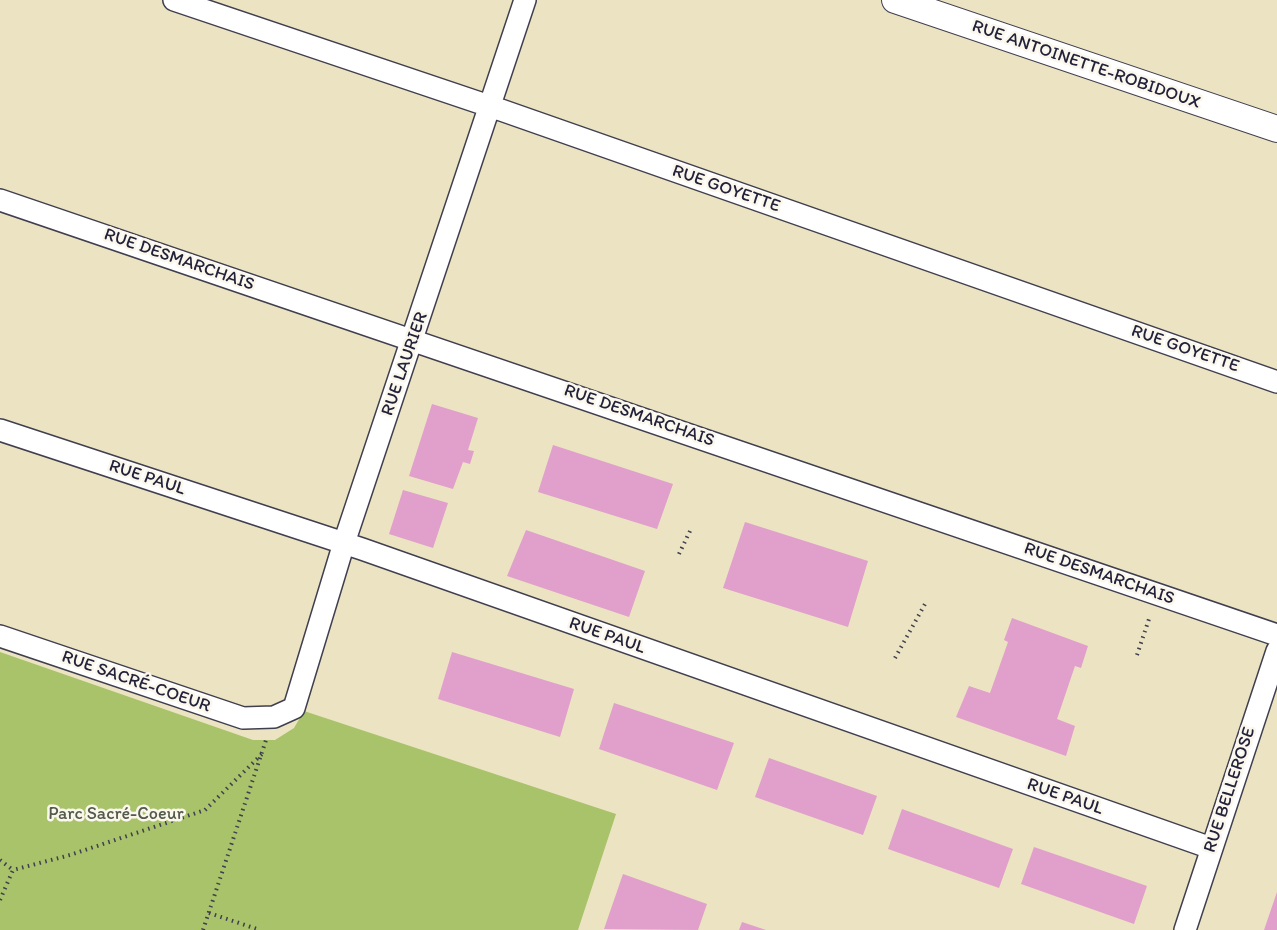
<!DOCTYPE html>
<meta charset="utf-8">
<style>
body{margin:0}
canvas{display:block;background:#ebe3c1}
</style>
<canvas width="1277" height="930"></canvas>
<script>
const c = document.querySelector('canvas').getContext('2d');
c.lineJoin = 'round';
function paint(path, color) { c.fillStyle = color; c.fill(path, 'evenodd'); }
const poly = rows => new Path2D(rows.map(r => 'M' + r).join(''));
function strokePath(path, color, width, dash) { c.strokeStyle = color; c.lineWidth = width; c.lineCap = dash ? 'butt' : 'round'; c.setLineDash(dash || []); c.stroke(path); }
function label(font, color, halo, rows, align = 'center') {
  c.font = font + ' Itim,sans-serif'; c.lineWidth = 5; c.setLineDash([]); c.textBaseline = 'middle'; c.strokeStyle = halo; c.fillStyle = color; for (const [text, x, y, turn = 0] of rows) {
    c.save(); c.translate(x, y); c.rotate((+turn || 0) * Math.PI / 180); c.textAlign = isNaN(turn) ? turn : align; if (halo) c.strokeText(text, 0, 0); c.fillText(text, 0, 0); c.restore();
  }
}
paint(poly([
 [0,652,253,740,275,740,294,728,304,711,616,814,578,930,0,930]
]), '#a8c36a');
paint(poly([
 [432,404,478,418,468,450,474,451,470,464,463,462,453,489,409,476],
 [553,445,673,484,657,529,538,492],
 [403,490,448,503,433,548,389,534],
 [745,522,868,561,848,627,723,588],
 [526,530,645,571,629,617,507,576],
 [1012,618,1088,646,1081,668,1075,666,1057,719,1075,726,1066,756,956,717,969,686,990,693,1008,642,1004,640],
 [452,652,574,689,560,737,438,699],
 [614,703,734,743,717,790,599,749],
 [769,758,877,796,863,835,755,797],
 [902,809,1013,849,999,888,888,849],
 [1034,847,1147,886,1134,924,1021,884],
 [623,874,707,904,698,930,604,929],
 [1277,892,1277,930,1264,930],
 [742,922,766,930,739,930]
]), '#e0a0cb');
const minor = poly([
 [174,0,501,110,1277,382],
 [0,200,1277,635],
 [0,430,362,549,1211,848],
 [0,636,243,718,274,717,294,708,344,543,525,0],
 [1185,930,1277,651]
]);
const tertiary = poly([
 [895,0,1277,129]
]);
strokePath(minor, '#403f4f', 24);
strokePath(tertiary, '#403f4f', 28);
strokePath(poly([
 [679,554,690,531],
 [1137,655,1150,616],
 [895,658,925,604],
 [0,860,13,870],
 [0,900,13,870,70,855,205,810,262,754],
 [209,913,260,930],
 [203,930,266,740]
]), '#403f4f', 4, [1.5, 4.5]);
strokePath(minor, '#fff', 21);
strokePath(tertiary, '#fff', 26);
label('18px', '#22223b', '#fbf7ec', [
 ["RUE ANTOINETTE-ROBIDOUX",1086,65,19],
 ["RUE GOYETTE",726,189,19],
 ["RUE DESMARCHAIS",179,260,19],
 ["RUE GOYETTE",1185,349,19],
 ["RUE LAURIER",405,364,-71],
 ["RUE DESMARCHAIS",639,416,19],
 ["RUE PAUL",147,478,18],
 ["RUE DESMARCHAIS",1099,574,19],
 ["RUE PAUL",607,636,19],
 ["RUE SACRÉ-COEUR",136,682,19],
 ["RUE BELLEROSE",1230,790,-72],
 ["RUE PAUL",1065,797,19]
]);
label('18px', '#515a4b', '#fbf7ec', [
 ["Parc Sacré-Coeur",116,814]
]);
</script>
